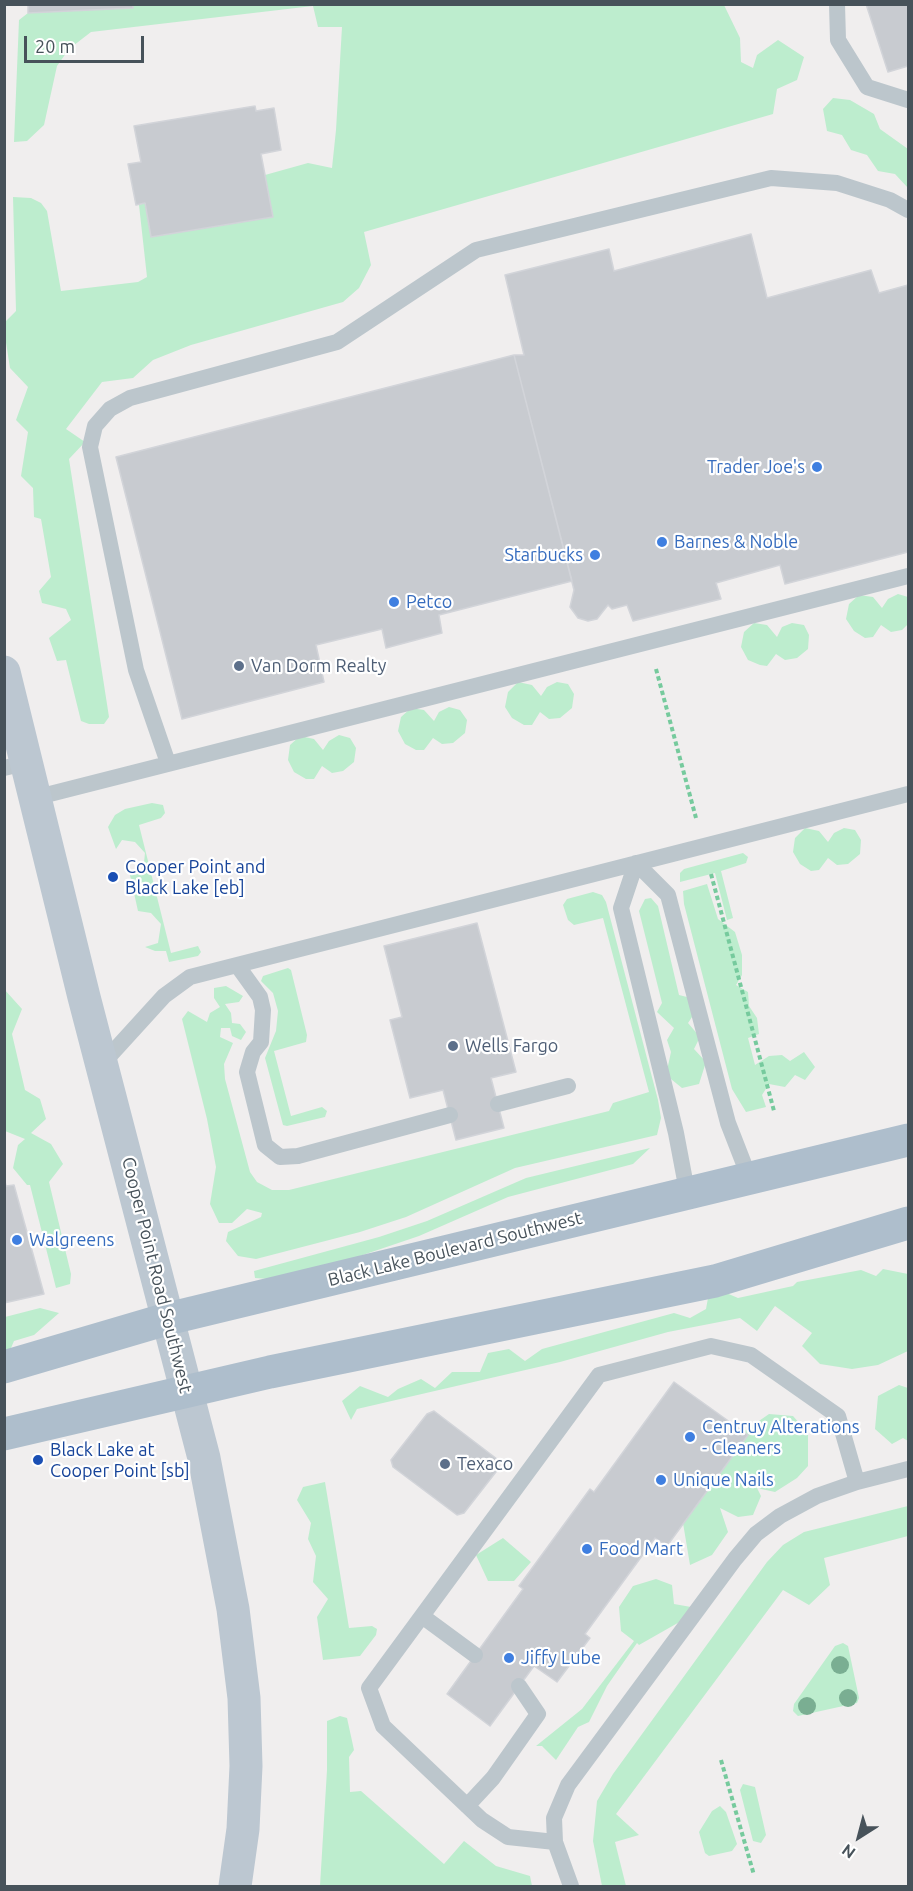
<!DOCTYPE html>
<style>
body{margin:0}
#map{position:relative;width:913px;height:1891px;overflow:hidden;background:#f0eeee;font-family:Ubuntu,sans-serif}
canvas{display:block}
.frame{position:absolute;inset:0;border:6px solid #47525a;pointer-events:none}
.north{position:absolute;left:829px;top:1807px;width:60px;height:60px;-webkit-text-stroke:4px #fff;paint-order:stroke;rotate:216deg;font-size:16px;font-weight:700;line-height:24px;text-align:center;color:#47525a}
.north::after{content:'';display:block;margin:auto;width:21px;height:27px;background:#47525a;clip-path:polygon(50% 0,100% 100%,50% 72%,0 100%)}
.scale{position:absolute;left:24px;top:36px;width:120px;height:27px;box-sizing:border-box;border:3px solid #47525a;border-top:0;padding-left:8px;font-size:18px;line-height:21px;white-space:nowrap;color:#47525a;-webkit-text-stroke:4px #fff;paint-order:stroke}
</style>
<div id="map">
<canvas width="913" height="1891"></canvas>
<div class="frame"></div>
<div class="north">N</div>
<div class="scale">20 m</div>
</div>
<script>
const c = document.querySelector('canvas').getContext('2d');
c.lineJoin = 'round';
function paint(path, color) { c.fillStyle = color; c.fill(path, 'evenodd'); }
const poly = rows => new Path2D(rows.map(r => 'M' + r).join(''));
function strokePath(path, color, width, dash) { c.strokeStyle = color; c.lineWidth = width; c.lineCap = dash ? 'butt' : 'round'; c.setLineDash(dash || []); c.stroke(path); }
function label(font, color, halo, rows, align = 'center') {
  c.font = font + ' Ubuntu,sans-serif'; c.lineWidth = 4.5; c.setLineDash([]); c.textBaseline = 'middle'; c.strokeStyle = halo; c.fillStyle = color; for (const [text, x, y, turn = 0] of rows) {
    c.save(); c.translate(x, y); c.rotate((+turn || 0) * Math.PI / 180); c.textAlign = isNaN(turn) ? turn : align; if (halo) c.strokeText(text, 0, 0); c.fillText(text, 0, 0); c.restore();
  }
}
paint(poly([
 [133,4,724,5,740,38,741,62,753,68,757,55,778,40,804,57,797,80,777,89,773,114,364,232,371,265,359,288,343,302,191,345,153,360,133,378,102,382,66,429,85,442,69,459,109,717,104,724,89,724,81,721,66,660,57,661,49,638,71,620,66,609,42,603,39,591,51,577,41,519,34,517,33,488,21,476,28,432,16,420,28,387,10,368,5,336,4,323,16,311,13,197,31,198,41,203,47,211,61,291,138,282,147,277,139,205,145,203,151,237,272,217,265,175,308,163,332,168,336,130,342,27,318,27,313,6,91,32,69,49,57,66,44,125,27,141,14,142,19,20,28,13,132,8],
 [833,98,850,100,874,114,880,129,908,149,908,188,895,174,878,171,867,155,851,150,842,135,827,131,823,109],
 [898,594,908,597,908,624,902,630,891,632,881,625,873,637,865,638,854,631,846,619,849,604,859,595,873,597,882,608,888,599],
 [754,623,767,625,777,637,782,627,792,623,804,625,809,635,808,649,797,658,785,660,776,654,767,666,760,665,748,660,741,647,744,632],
 [518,682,532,685,541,696,547,687,557,682,568,684,574,694,572,708,560,718,549,719,540,712,532,725,524,725,512,718,505,707,508,692],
 [449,707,460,710,467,720,465,733,453,743,442,744,433,738,424,750,416,750,405,744,398,731,401,717,411,708,424,710,434,721,439,712],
 [339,735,350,738,356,748,354,762,343,771,332,773,322,766,314,779,306,779,294,772,288,760,290,745,300,736,314,739,323,750,329,741],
 [152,803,163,805,165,813,161,818,139,825,171,953,198,946,201,952,198,956,169,962,166,951,155,951,145,947,158,943,161,924,151,913,138,911,130,875,143,872,145,853,135,842,122,840,116,849,108,827,115,815,125,809],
 [805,828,819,831,828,842,834,833,844,828,855,830,861,840,860,854,848,864,837,865,828,858,819,870,811,871,800,864,793,852,795,838],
 [743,853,748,857,746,863,721,871,733,918,727,920,715,873,680,882,680,873,684,869],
 [707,884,718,919,735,932,742,955,742,975,736,985,748,992,749,1006,757,1018,759,1034,748,1038,755,1065,769,1056,782,1055,790,1061,804,1052,815,1067,805,1080,795,1075,785,1087,769,1084,762,1095,766,1107,746,1112,732,1089,684,904,683,891],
 [593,892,602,895,606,902,658,1100,661,1118,657,1135,515,1168,406,1217,360,1232,256,1259,238,1256,226,1241,228,1232,261,1217,262,1213,247,1209,232,1223,219,1223,210,1204,216,1167,207,1119,182,1019,188,1011,207,1022,210,1013,220,1007,214,998,214,988,226,986,243,996,239,1002,225,1004,231,1013,232,1023,240,1024,246,1032,241,1040,232,1036,230,1028,221,1028,220,1037,233,1043,224,1064,225,1079,250,1172,257,1182,272,1190,289,1190,609,1111,613,1103,649,1092,603,918,574,925,568,920,563,905,567,899],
 [651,898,658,906,679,995,687,997,694,1014,688,1023,700,1037,694,1049,706,1062,699,1084,682,1088,666,1075,671,1052,667,1040,674,1028,657,1012,662,1003,639,911,645,899],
 [288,968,291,970,307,1035,306,1042,274,1051,291,1116,322,1107,327,1111,325,1117,287,1126,283,1125,265,1058,276,1031,278,1011,273,993,261,981,263,976],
 [4,989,22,1009,12,1034,25,1090,40,1099,46,1119,31,1133,51,1144,63,1164,49,1182,71,1274,70,1284,56,1288,30,1185,27,1185,13,1168,18,1145,25,1139,5,1131],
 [650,1148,633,1164,508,1197,419,1236,351,1259,269,1279,255,1278,254,1271,379,1237,427,1221,526,1178],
 [883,1269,908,1274,908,1351,878,1365,852,1369,820,1364,802,1346,812,1333,775,1306,757,1331,740,1318,668,1332,560,1362,357,1409,351,1420,342,1401,360,1386,388,1397,398,1389,421,1379,435,1388,452,1372,480,1372,488,1353,509,1349,525,1361,542,1349,674,1313,690,1318,706,1309,708,1298,724,1292,738,1298,793,1286,797,1282,861,1270,876,1276],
 [40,1308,59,1313,34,1335,14,1341,8,1355,5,1356,5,1317],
 [899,1385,908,1388,908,1441,903,1438,892,1444,875,1429,878,1396],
 [769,1414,793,1416,808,1433,808,1466,797,1478,775,1492,757,1488,761,1496,753,1515,738,1517,720,1508,728,1532,712,1555,690,1565,683,1523,743,1432],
 [325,1482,349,1628,372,1626,377,1629,376,1635,360,1656,323,1660,317,1617,328,1599,313,1582,316,1556,308,1539,311,1523,297,1500,303,1487],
 [908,1506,908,1536,824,1558,830,1585,809,1605,783,1590,616,1814,639,1835,615,1842,626,1886,602,1886,593,1841,597,1801,613,1774,767,1562,783,1545,804,1532],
 [503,1538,531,1562,514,1581,488,1581,476,1555],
 [656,1579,672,1585,674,1604,691,1607,683,1620,639,1645,637,1643,607,1686,589,1722,578,1727,556,1760,542,1746,536,1746,582,1709,634,1641,621,1631,619,1607,633,1586],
 [843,1643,848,1646,859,1698,857,1703,798,1716,793,1711,794,1704,835,1646],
 [340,1716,347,1718,354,1750,349,1757,350,1792,361,1791,444,1864,464,1841,496,1866,530,1876,532,1886,320,1886,327,1770,327,1721],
 [743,1784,755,1787,766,1835,761,1843,753,1841,740,1790],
 [720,1806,726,1812,737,1844,732,1851,709,1856,705,1853,699,1832,712,1811]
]), '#bdedce');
const building = poly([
 [28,4,133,4,133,8,28,13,28,4],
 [866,4,908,4,908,66,888,72,866,4],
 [255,106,256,111,274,108,281,150,261,154,273,217,151,237,145,203,136,205,128,164,141,162,134,126,255,106],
 [751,234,767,298,871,270,879,293,908,285,908,552,785,584,780,565,716,583,721,599,633,621,627,605,612,609,608,605,597,619,588,621,578,618,570,607,574,590,514,355,524,355,505,275,609,249,614,271,751,234],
 [514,355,572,581,439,615,442,633,386,648,382,629,316,645,324,682,182,719,116,457,514,355],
 [477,923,516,1072,491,1078,504,1128,456,1140,443,1090,410,1098,390,1020,402,1017,384,946,477,923],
 [4,1178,6,1186,14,1185,44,1294,4,1303,4,1178],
 [674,1382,748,1435,667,1546,655,1538,585,1634,590,1638,557,1682,534,1666,490,1726,447,1694,523,1589,519,1586,590,1489,594,1492,674,1382],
 [434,1411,497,1459,499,1468,464,1513,457,1515,393,1467,391,1460,427,1414,434,1411]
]);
paint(building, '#c8cbd0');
strokePath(building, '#d2d4d9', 1.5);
strokePath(poly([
 [656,669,696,818],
 [711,874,774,1111],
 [721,1760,754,1875]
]), '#76ca9d', 4, [4.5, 3]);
strokePath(poly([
 [837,4,838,40,867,87,908,100],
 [168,763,136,670,90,447,95,426,110,409,130,398,337,342,476,250,771,178,837,183,890,200,908,210],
 [4,768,25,763],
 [34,798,908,576],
 [237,965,260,997,263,1010,261,1042,253,1052,247,1072,265,1145,280,1157,298,1156,450,1115],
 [103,1063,164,996,190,977,908,794],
 [498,1104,568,1086],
 [687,1191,676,1133,621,908,636,863,668,895,728,1123,749,1177],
 [422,1616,475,1655],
 [467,1806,493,1778,538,1714,519,1686],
 [555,1842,508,1837,482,1820,383,1726,369,1688,599,1375,711,1346,751,1355,838,1416,857,1482],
 [571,1886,555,1842,554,1818,568,1785,735,1559,756,1534,780,1516,817,1496,857,1482,908,1469]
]), '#bcc6cc', 16);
strokePath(poly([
 [4,672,84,997,204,1458,233,1609,244,1698,246,1766,243,1829,235,1886]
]), '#bcc7d1', 33);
strokePath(poly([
 [4,1367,167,1319,908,1140],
 [4,1434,270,1372,715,1281,908,1223]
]), '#aebecc', 33);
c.fillStyle = '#7aae92';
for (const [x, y] of [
 [840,1665],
 [848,1698],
 [807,1706]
]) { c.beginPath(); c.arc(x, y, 9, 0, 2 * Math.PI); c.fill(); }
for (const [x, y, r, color] of [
 [817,467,6,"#3f7fe0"],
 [662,542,6,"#3f7fe0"],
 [595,555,6,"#3f7fe0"],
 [394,602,6,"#3f7fe0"],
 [239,666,6,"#5c6f8a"],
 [113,877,6,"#1a4fb4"],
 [453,1046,6,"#5c6f8a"],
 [17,1240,6,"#3f7fe0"],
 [690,1437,6,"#3f7fe0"],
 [38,1460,6,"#1a4fb4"],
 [445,1464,6,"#5c6f8a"],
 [661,1480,6,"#3f7fe0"],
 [587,1549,6,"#3f7fe0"],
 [509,1658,6,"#3f7fe0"]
]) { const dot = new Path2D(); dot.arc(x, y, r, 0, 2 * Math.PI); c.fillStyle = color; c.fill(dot); strokePath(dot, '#fff', 2); }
label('18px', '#366cbe', '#fff', [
 ["Trader Joe's",805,467,"right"],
 ["Barnes & Noble",674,542],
 ["Starbucks",583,555,"right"],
 ["Petco",406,602],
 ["Walgreens",29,1240],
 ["Centruy Alterations",702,1427],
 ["- Cleaners",702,1448],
 ["Unique Nails",673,1480],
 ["Food Mart",599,1549],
 ["Jiffy Lube",521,1658]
], 'left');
label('18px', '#4e5e75', '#fff', [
 ["Van Dorm Realty",251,666],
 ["Wells Fargo",465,1046],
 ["Texaco",457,1464]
], 'left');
label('18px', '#164399', '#fff', [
 ["Cooper Point and",125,867],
 ["Black Lake [eb]",125,888],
 ["Black Lake at",50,1450],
 ["Cooper Point [sb]",50,1471]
], 'left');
label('18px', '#47525a', '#fff', [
 ["Black Lake Boulevard Southwest",455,1249,-14],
 ["Cooper Point Road Southwest",157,1275,76]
]);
</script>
